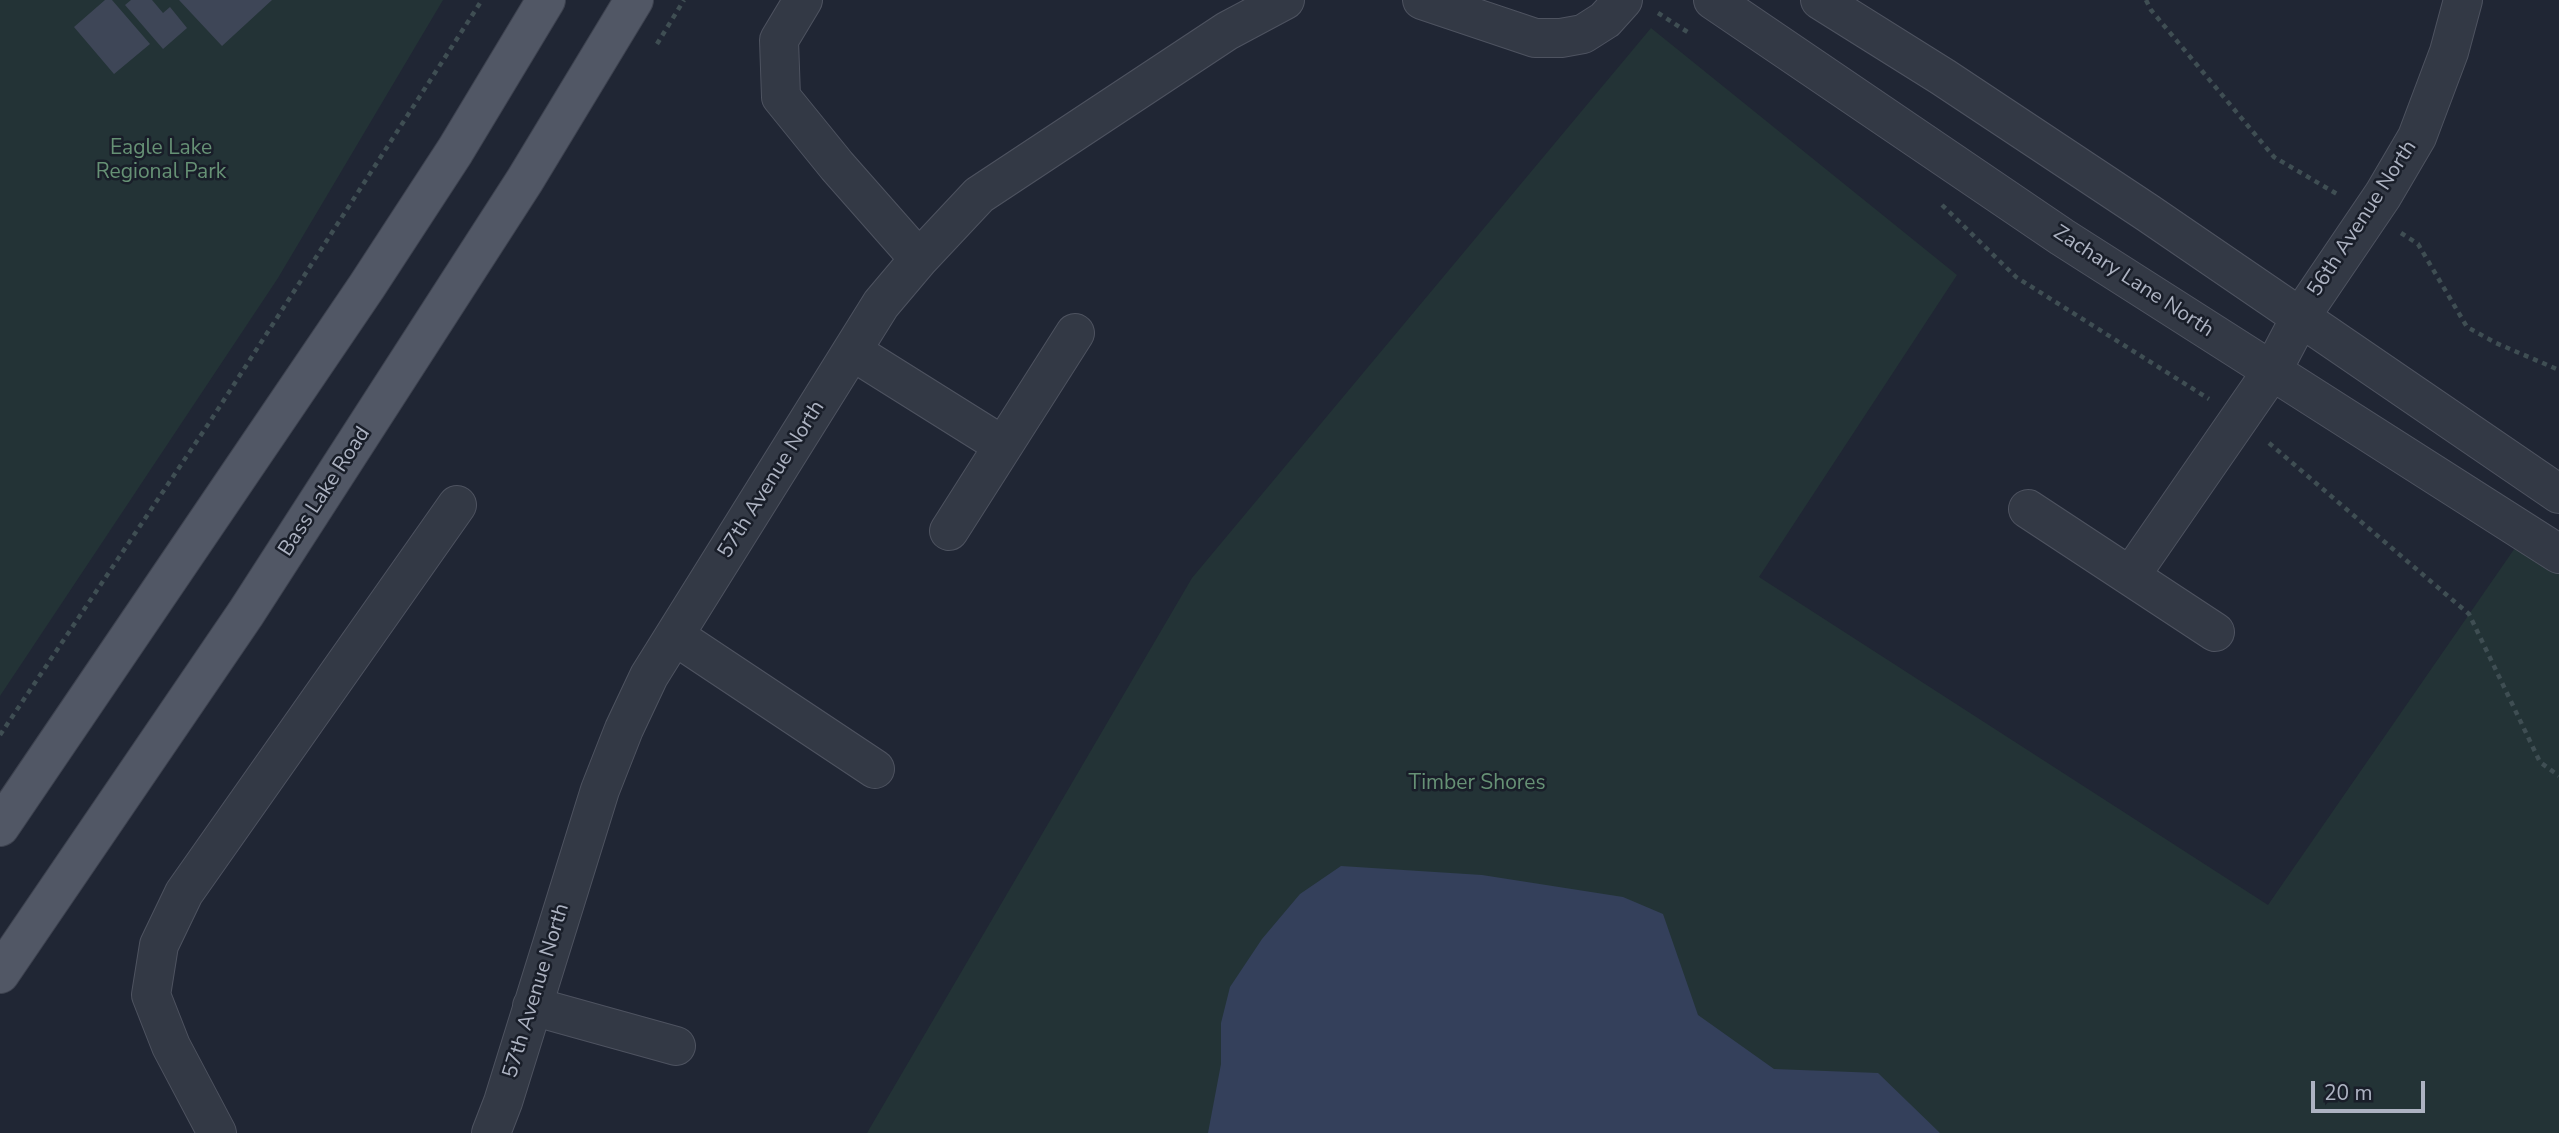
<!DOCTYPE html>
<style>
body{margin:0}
#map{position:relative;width:2559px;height:1133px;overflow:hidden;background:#202634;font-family:"Nunito Sans",sans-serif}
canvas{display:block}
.scale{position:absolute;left:2311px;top:1081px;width:114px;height:32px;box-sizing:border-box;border:4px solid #adb3c2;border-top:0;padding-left:9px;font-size:21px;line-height:24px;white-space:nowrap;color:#adb3c2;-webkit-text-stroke:5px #191e29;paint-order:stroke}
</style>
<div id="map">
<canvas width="2559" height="1133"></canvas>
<div class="scale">20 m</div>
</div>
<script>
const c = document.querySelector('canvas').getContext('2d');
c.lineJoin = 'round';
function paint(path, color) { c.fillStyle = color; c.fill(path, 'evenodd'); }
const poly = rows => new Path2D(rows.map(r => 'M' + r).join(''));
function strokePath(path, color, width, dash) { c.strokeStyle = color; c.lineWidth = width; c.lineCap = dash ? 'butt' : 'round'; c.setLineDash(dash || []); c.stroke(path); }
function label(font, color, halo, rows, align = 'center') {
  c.font = font + ' "Nunito Sans",sans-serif'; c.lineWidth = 5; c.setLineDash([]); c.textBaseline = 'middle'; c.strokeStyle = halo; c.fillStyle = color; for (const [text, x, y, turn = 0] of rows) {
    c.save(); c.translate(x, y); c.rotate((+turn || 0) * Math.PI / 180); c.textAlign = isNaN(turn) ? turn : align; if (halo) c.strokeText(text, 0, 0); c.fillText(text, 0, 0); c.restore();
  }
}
paint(poly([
 [0,0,443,0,278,278,0,696],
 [1651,28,1957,275,1759,577,2268,905,2517,545,2559,571,2559,1133,867,1133,1192,578]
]), '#233336');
paint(poly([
 [1341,866,1482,875,1623,897,1663,914,1698,1015,1774,1069,1878,1073,1940,1133,1208,1133,1221,1064,1221,1023,1230,987,1262,939,1300,894]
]), '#34405b');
paint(poly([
 [105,0,112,0,150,44,114,74,74,27],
 [131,0,152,0,163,13,170,7,187,28,163,49,125,5],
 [179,0,272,0,222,46]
]), '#3e4657');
const minor = poly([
 [803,0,779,40,781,97,837,166,919,259],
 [1422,0,1535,38,1561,38,1583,34,1605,20,1623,0],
 [1713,0,2062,237,2559,554],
 [1820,0,1943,77,2148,213,2559,494],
 [852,351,1002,445],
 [2028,509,2215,632],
 [949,531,1075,333],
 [2131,575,2272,371,2301,316,2383,195,2417,137,2449,52,2463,0],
 [675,636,875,769],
 [532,1006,676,1046],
 [217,1133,171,1046,151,995,159,945,184,893,457,505],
 [491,1133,503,1102,600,790,624,729,649,676,881,304,919,259,979,195,1227,31,1285,0]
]);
const major = poly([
 [0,827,367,286,455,151,546,0],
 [0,974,246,613,525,180,634,0]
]);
strokePath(minor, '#4e5360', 40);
strokePath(major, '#3d424f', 40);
strokePath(poly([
 [2146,0,2151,10,2274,157,2337,194],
 [1658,13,1689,33],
 [657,44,684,0],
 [1942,205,2016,277,2209,399],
 [2401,233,2418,244,2467,327,2496,343,2559,370],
 [2269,443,2469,614,2540,762,2559,776],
 [0,735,211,420,482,0]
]), '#3f4e53', 4.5, [5, 5]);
strokePath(minor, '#333945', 38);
strokePath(major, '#515765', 38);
label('21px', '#669175', '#191e29', [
 ["Eagle Lake",161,149],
 ["Regional Park",161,173],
 ["Timber Shores",1477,784]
]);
label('21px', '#adb3c2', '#191e29', [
 ["56th Avenue North",2363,219,-57],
 ["Zachary Lane North",2133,282,33],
 ["57th Avenue North",772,480,-58],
 ["Bass Lake Road",325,492,-57],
 ["57th Avenue North",537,991,-73]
]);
</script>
